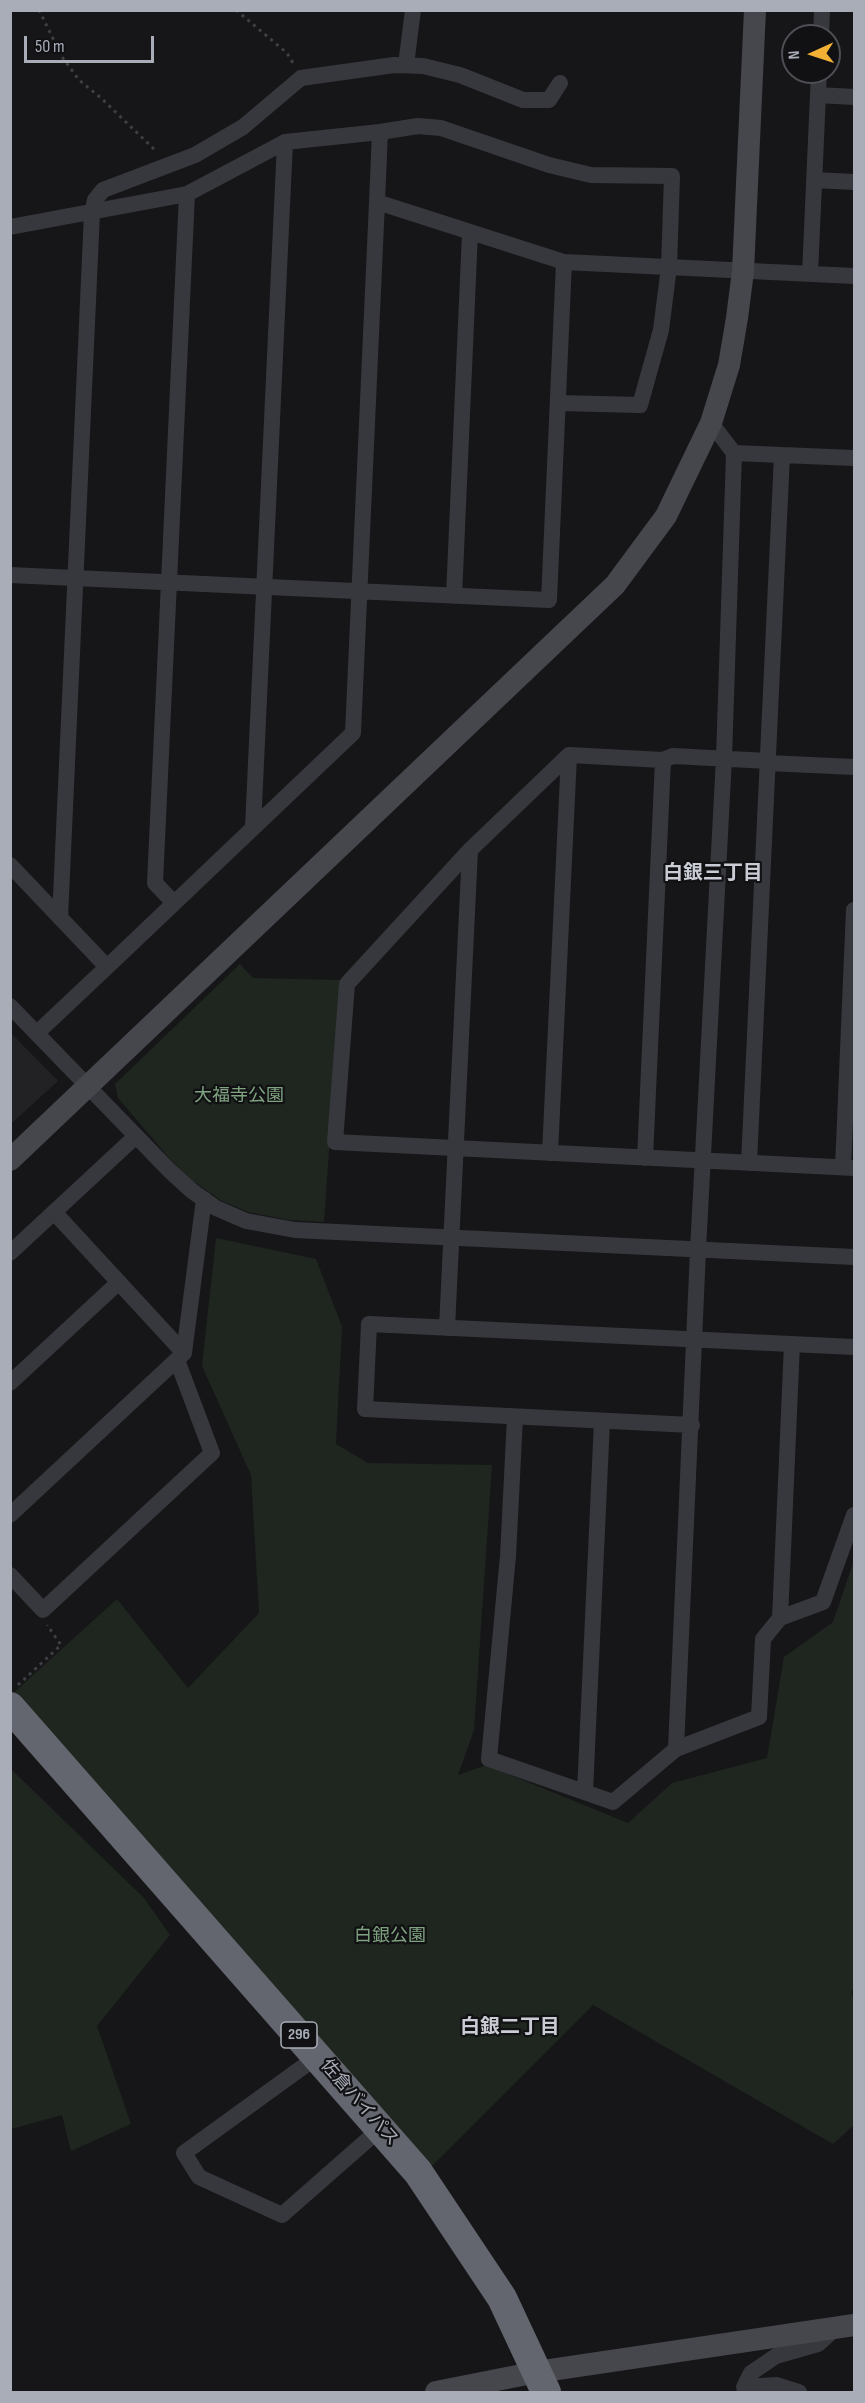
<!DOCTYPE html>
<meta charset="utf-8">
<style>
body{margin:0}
#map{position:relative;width:865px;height:2403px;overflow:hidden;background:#161618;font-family:"Sofia Sans Condensed",sans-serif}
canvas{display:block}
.frame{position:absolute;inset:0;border:12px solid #a8adb8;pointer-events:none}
.north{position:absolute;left:781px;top:24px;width:60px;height:60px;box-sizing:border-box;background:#111113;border:2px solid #4d4f55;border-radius:50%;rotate:267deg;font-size:16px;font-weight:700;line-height:24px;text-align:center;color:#a8adb8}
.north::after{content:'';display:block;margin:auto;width:21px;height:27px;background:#f2b134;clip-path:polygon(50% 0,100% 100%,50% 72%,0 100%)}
.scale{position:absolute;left:24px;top:36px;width:130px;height:27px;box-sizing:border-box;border:3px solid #a8adb8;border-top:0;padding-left:8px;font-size:18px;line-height:21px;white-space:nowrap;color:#a8adb8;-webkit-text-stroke:4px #111113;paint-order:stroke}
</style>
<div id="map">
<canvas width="865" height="2403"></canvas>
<div class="frame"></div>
<div class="north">N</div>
<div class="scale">50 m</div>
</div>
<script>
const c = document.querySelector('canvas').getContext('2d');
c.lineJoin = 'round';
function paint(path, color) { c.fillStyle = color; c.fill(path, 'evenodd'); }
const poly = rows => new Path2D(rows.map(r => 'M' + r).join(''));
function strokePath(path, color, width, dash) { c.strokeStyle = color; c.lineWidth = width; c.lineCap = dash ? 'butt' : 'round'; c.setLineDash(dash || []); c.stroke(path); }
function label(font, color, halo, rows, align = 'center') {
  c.font = font + ' "Sofia Sans Condensed","Noto Sans JP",sans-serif'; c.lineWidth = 4.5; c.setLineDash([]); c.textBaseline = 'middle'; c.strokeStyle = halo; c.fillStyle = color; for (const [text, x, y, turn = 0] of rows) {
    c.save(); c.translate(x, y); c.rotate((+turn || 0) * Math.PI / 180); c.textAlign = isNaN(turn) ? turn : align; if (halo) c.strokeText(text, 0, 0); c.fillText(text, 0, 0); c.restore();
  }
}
paint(poly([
 [11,1033,58,1081,11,1124]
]), '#222225');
paint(poly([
 [240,964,253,978,341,980,324,1222,289,1220,248,1212,222,1201,193,1181,170,1159,118,1098,115,1084],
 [216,1238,316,1259,342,1327,336,1444,368,1463,492,1465,474,1730,458,1775,486,1765,628,1823,672,1783,767,1758,784,1657,833,1622,854,1560,854,1988,851,1992,854,2001,854,2125,833,2144,593,2005,430,2168,10,1696,117,1599,188,1688,259,1613,251,1475,202,1366],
 [11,1769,144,1898,170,1935,97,2026,131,2124,71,2151,62,2115,11,2129]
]), '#1e261f');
strokePath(poly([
 [39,10,62,57,79,80,101,98,157,152],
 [236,10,287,53,293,63],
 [18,1685,61,1645,47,1625]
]), '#3d3f44', 3, [3, 4.5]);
strokePath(poly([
 [821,36,822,10],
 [406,65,413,10],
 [818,95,854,97],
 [380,132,418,126,441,128,549,165,591,175,672,176,669,267,661,330,640,405,558,403],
 [814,180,854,182],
 [10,227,187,194,285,142,380,132,377,202,564,262,854,276],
 [810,274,819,72],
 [734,453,854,458],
 [10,575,549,600,564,262],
 [454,596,470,233],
 [768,761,673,756,663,760,569,755,470,850,347,984,335,1142,854,1168],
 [768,763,854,767],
 [253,827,285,142],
 [10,865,107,967,353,733,377,202],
 [174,903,155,883,187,194],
 [60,918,92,213,95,200,103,190,195,155,243,127,301,78,394,65,423,66,460,75,523,100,549,100,560,83],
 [10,1006,169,1170,192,1191,216,1208,246,1221,295,1230,854,1257],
 [37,1033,107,967],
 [550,1153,569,755],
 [645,1158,663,760],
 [749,1163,782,455],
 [843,1167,854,910],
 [54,1212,184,1353],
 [10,1253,136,1136],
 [447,1328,470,850],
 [10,1383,119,1282],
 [515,1417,508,1556,489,1759,613,1802,676,1749,759,1717,763,1639,780,1618,823,1602,854,1515],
 [692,1425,365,1409,369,1324,854,1347],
 [10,1515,184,1353,204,1199],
 [10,1575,43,1610,212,1453,177,1360],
 [780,1618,792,1344],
 [676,1749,698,1250,724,758,734,453,711,423],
 [585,1792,602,1421],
 [318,2056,184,2153,199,2177,282,2215,381,2128],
 [799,2392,777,2385,744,2387,751,2373,776,2356,818,2344,837,2327]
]), '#37383d', 16);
strokePath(poly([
 [10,1160,615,585,666,516,711,423,729,365,737,318,743,271,755,10],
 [436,2392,537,2372,854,2325]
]), '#45474d', 22);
strokePath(poly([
 [10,1707,418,2172,502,2298,546,2392]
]), '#63666e', 30);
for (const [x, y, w] of [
 [299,2035,36]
]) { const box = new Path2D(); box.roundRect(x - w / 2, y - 13, w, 26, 4.5); c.fillStyle = '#111113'; c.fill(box); strokePath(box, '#a8adb8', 1.5); }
label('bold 16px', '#a8adb8', null, [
 ["296",299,2035]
]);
label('18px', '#7fa381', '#111113', [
 ["大福寺公園",239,1096],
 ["白銀公園",390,1936]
]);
label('18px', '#a8adb8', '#111113', [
 ["佐倉バイパス",359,2103,49]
]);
label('bold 20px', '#c9ccd4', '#111113', [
 ["白銀三丁目",713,874],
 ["白銀二丁目",510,2028]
]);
</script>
